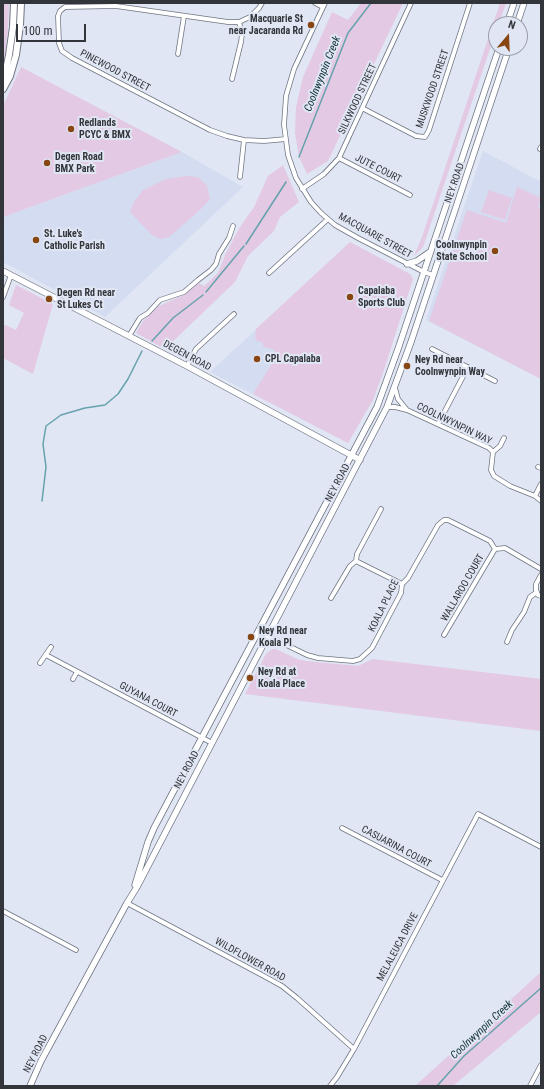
<!DOCTYPE html>
<style>
body{margin:0}
#map{position:relative;width:544px;height:1089px;overflow:hidden;background:#e0e6f4;font-family:"Roboto Condensed",sans-serif}
canvas{display:block}
.frame{position:absolute;inset:0;border:4px solid #32353a;pointer-events:none}
.north{position:absolute;left:488px;top:16px;width:40px;height:40px;box-sizing:border-box;background:#e0e6f4;border:1px solid #9a9faa;border-radius:50%;rotate:19deg;font-size:11px;font-weight:700;line-height:16px;text-align:center;color:#32353a}
.north::after{content:'';display:block;margin:auto;width:14px;height:18px;background:#884712;clip-path:polygon(50% 0,100% 100%,50% 72%,0 100%)}
.scale{position:absolute;left:16px;top:24px;width:70px;height:18px;box-sizing:border-box;border:2px solid #32353a;border-top:0;padding-left:5px;font-size:12px;line-height:14px;white-space:nowrap;color:#32353a;-webkit-text-stroke:3px #e0e6f4;paint-order:stroke}
</style>
<div id="map">
<canvas width="544" height="1089"></canvas>
<div class="frame"></div>
<div class="north">N</div>
<div class="scale">100 m</div>
</div>
<script>
const c = document.querySelector('canvas').getContext('2d');
c.lineJoin = 'round';
function paint(path, color) { c.fillStyle = color; c.fill(path, 'evenodd'); }
const poly = rows => new Path2D(rows.map(r => 'M' + r).join(''));
function strokePath(path, color, width, dash) { c.strokeStyle = color; c.lineWidth = width; c.lineCap = dash ? 'butt' : 'round'; c.setLineDash(dash || []); c.stroke(path); }
function label(font, color, halo, rows, align = 'center') {
  c.font = font + ' "Roboto Condensed",sans-serif'; c.lineWidth = 4; c.setLineDash([]); c.textBaseline = 'middle'; c.strokeStyle = halo; c.fillStyle = color; for (const [text, x, y, turn = 0] of rows) {
    c.save(); c.translate(x, y); c.rotate((+turn || 0) * Math.PI / 180); c.textAlign = isNaN(turn) ? turn : align; if (halo) c.strokeText(text, 0, 0); c.fillText(text, 0, 0); c.restore();
  }
}
paint(poly([
 [483,151,541,182,541,379,426,320],
 [182,152,243,187,105,317,3,262,3,217],
 [274,313,305,330,253,394,210,372]
]), '#d3dcf1');
paint(poly([
 [3,3,9,3,8,30,3,66],
 [361,3,403,3,328,161,307,174,299,157,295,133,296,107,303,77,332,12,348,20],
 [500,3,506,3,499,24,496,24,496,31,423,247,414,256,422,237],
 [21,67,182,152,3,217,3,106],
 [283,165,299,202,280,217,274,231,248,256,235,282,165,349,136,333,143,321,159,306,186,294,199,283,204,286,218,273,225,255,240,227,254,207,268,176],
 [186,176,198,177,207,186,210,199,201,209,169,237,160,239,152,235,130,212,134,202,143,190,166,179],
 [517,187,541,198,538,207,541,209,541,282,540,282,541,283,541,379,429,321,467,210,506,223],
 [489,190,512,198,505,220,481,212],
 [350,242,410,274,413,279,383,373,373,400,348,443,253,394,276,357,275,351,270,348,264,347,262,342,257,341,255,337,256,329],
 [16,285,53,304,33,374,3,358,3,324,16,330,24,313,9,305],
 [272,649,276,649,297,659,306,661,358,666,373,659,541,679,541,731,245,694,266,654],
 [541,972,541,1012,453,1086,415,1086]
]), '#e3c9e3');
strokePath(poly([
 [299,157,348,33,371,3],
 [246,244,286,182],
 [206,292,244,246],
 [152,341,173,318,203,295],
 [42,501,46,467,43,444,46,426,61,415,85,408,105,405,118,394,128,379,142,351],
 [437,1086,464,1056,541,988]
]), '#66a2ad', 1.5);
const street = poly([
 [262,3,259,8,250,17,239,22,228,22,116,6,65,7,60,11,58,16,59,43,62,51,72,58,210,130,227,136,244,140,264,141,286,139],
 [315,3,323,7],
 [325,3,294,69,286,96,284,125,288,155,296,178,311,202,321,213,335,225,358,238,424,272,433,275],
 [178,54,184,16],
 [232,79,241,42,242,34,239,22],
 [362,108,416,136,425,137,429,130,470,3],
 [540,149,541,147],
 [339,158,410,195],
 [240,177,244,140],
 [302,189,324,174,339,158,411,3],
 [269,273,328,219],
 [3,297,11,275],
 [129,336,140,318,148,313,160,300,184,292,198,280,211,270,216,264,219,254,229,238,233,226],
 [432,349,495,381],
 [187,366,196,349,234,314],
 [395,388,398,399,407,410],
 [387,407,395,407,407,410,489,448,493,452,491,470,494,476,510,486,535,496,541,501],
 [438,424,468,367],
 [493,452,500,446,504,438],
 [538,467,541,468],
 [535,496,541,484],
 [381,509,357,554,356,561,402,584],
 [541,575,536,584,536,590,538,595,541,596],
 [331,598,350,566,356,561],
 [258,631,307,655,318,658,353,661,360,659,372,648,401,593,402,584,408,578,438,525,444,520,448,520,490,541,495,549,505,548,541,569],
 [444,635,495,549],
 [507,642,512,630,524,612,530,597,537,592],
 [46,655,212,743],
 [40,663,51,647],
 [73,679,77,672],
 [342,828,442,880],
 [127,903,262,975,282,986,297,998,354,1049],
 [3,911,76,950],
 [330,1086,337,1077,354,1049,478,814,541,847],
 [530,1086,541,1065]
]);
const secondary = poly([
 [507,24,514,3],
 [517,24,524,3],
 [407,264,417,261,430,252],
 [3,271,187,366,360,460],
 [135,885,148,842,154,828,377,407,398,349,499,48],
 [30,1086,41,1061,127,903,137,887,387,407,411,342,509,48]
]);
const primary = poly([
 [5,84,5,75,9,55,13,27,14,3],
 [3,89,10,76,16,55,20,25,21,3]
]);
strokePath(street, '#6f7481', 5.5);
strokePath(secondary, '#6f7481', 7);
strokePath(primary, '#6f7481', 8);
strokePath(street, '#fff', 4);
strokePath(secondary, '#fff', 5.5);
strokePath(primary, '#fff', 6);
for (const [x, y, r, color] of [
 [311,25,4,"#884712"],
 [71,129,4,"#884712"],
 [47,163,4,"#884712"],
 [36,240,4,"#884712"],
 [495,251,4,"#884712"],
 [350,297,4,"#884712"],
 [49,299,4,"#884712"],
 [257,359,4,"#884712"],
 [407,366,4,"#884712"],
 [251,637,4,"#884712"],
 [250,678,4,"#884712"]
]) { const dot = new Path2D(); dot.arc(x, y, r, 0, 2 * Math.PI); c.fillStyle = color; c.fill(dot); strokePath(dot, '#e0e6f4', 1.5); }
label('bold 10px', '#32353a', '#e0e6f4', [
 ["Macquarie St",303,19,"right"],
 ["near Jacaranda Rd",303,31,"right"],
 ["Redlands",79,123],
 ["PCYC & BMX",79,135],
 ["Degen Road",55,157],
 ["BMX Park",55,169],
 ["St. Luke's",44,234],
 ["Catholic Parish",44,246],
 ["Coolnwynpin",487,245,"right"],
 ["State School",487,257,"right"],
 ["Capalaba",358,291],
 ["Sports Club",358,303],
 ["Degen Rd near",57,293],
 ["St Lukes Ct",57,305],
 ["CPL Capalaba",265,359],
 ["Ney Rd near",415,360],
 ["Coolnwynpin Way",415,372],
 ["Ney Rd near",259,631],
 ["Koala Pl",259,643],
 ["Ney Rd at",258,672],
 ["Koala Place",258,684]
], 'left');
label('10px', '#32353a', '#e0e6f4', [
 ["PINEWOOD STREET",115,71,28],
 ["MUSKWOOD STREET",433,89,-71],
 ["SILKWOOD STREET",358,99,-65],
 ["JUTE COURT",378,169,27],
 ["NEY ROAD",455,183,-71],
 ["MACQUARIE STREET",375,236,29],
 ["DEGEN ROAD",187,356,28],
 ["COOLNWYNPIN WAY",454,424,26],
 ["NEY ROAD",338,483,-62],
 ["WALLAROO COURT",463,588,-60],
 ["KOALA PLACE",384,606,-64],
 ["GUYANA COURT",148,700,28],
 ["NEY ROAD",187,770,-62],
 ["CASUARINA COURT",396,847,28],
 ["MELALEUCA DRIVE",398,947,-62],
 ["WILDFLOWER ROAD",250,960,29],
 ["NEY ROAD",36,1054,-63]
]);
label('italic 11px', '#113036', '#e0e6f4', [
 ["Coolnwynpin Creek",323,74,-68],
 ["Coolnwynpin Creek",482,1030,-43]
]);
</script>
